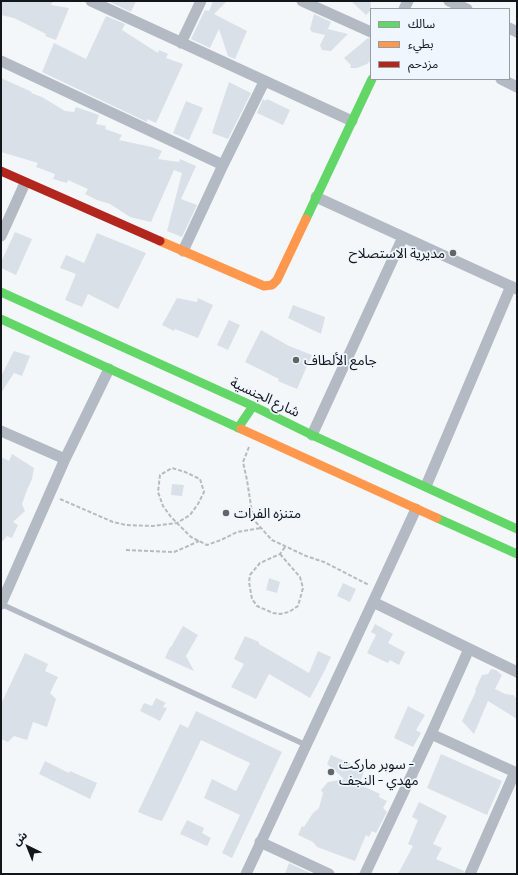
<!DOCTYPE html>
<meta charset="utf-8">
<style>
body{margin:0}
#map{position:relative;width:518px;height:875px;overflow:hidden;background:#f4f7fa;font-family:Barlow,"Noto Sans Arabic",sans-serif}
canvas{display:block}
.frame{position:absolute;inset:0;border:2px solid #13161a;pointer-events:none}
.legend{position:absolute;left:370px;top:8px;width:140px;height:72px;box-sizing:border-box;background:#f0f6fe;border:1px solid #989ca3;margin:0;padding:5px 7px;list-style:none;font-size:12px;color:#13161a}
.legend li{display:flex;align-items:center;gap:8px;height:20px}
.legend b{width:20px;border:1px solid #989ca3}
.north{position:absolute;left:8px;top:827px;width:40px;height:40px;-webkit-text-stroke:3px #f0f6fe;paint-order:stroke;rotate:317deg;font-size:11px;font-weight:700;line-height:16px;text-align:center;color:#13161a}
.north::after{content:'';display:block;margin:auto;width:14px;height:18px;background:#13161a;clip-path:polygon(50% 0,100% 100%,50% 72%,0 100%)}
</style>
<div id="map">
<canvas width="518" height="875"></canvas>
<div class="frame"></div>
<ul class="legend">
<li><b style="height:5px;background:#63d668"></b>سالك</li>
<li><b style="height:5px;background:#ff974d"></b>بطيء</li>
<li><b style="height:5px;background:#b3261e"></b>مزدحم</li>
</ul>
<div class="north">ش</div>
</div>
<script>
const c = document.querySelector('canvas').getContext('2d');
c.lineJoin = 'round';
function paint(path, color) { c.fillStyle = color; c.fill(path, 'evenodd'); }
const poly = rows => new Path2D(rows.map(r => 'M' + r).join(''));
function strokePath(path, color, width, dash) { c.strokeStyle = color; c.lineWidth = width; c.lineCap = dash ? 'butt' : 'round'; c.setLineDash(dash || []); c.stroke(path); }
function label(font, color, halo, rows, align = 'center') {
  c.font = font + ' Barlow,"Noto Sans Arabic",sans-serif'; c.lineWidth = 3.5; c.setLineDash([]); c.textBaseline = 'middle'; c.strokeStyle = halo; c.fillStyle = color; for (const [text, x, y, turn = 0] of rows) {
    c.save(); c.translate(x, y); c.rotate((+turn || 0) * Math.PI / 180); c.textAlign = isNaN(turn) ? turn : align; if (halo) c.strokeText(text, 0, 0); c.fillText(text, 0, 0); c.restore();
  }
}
paint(poly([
 [1,1,53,1,51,5,69,8,56,40,45,36,46,34,14,18,1,15],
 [110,1,136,1,131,12,110,2],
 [213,1,227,1,214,14,247,31,235,59,228,56,219,29,210,48,191,39,205,10,209,11],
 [351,1,371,1,371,10,366,15],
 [314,14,331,22,325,35,312,32,310,29],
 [106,16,125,24,122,30,158,53,159,50,168,54,166,58,183,64,156,123,147,119,147,122,42,72,54,43,86,59],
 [328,29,348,34,331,51,322,50,320,45],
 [368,38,371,39,371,60,367,64,357,68,350,68,351,65,344,58],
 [1,78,32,92,31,93,42,97,65,111,74,112,76,107,99,115,96,124,106,126,105,129,122,135,119,140,152,147,162,151,158,159,179,162,180,159,196,166,181,199,197,205,182,237,167,231,182,173,174,170,151,222,130,217,110,204,97,200,85,194,88,189,68,180,67,183,53,179,55,174,36,167,38,163,1,152],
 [229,82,251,93,228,139,212,133],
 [263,99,266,101,267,99,290,110,283,125,257,113],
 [186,101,203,108,189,140,173,133],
 [15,232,32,239,16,275,1,268,1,262],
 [97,233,146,253,118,309,88,294,82,307,65,300,76,274,60,268,66,255,84,263],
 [177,298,197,302,198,298,213,305,198,338,175,329,174,331,162,325],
 [293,305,325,317,321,334,288,318],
 [229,320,240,325,228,350,217,345],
 [261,330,289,346,312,355,297,389,278,381,279,379,245,362],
 [14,351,30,356,22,376,14,373,1,393,1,376],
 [12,454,34,468,32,479,27,490,22,504,25,511,13,522,18,525,12,538,7,536,1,543,1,457,9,461],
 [172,484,184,485,182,496,171,495],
 [269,578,280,582,277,593,266,590],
 [343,583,356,589,350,602,337,596],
 [375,624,393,634,388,643,405,652,399,665,390,660,388,663,367,653,376,635,371,632],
 [183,626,198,635,186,656,194,671,165,658,170,647,171,647],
 [245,636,259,642,259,644,309,673,318,651,331,657,323,674,310,698,269,674,256,699,231,687,244,664,234,659],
 [25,653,48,664,45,671,58,677,50,693,56,699,47,727,33,722,27,740,14,736,8,742,1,739,1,704],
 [491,669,496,670,502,675,495,689,505,694,513,695,517,699,517,719,488,701,474,734,462,721,476,691,475,690,482,675,488,674],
 [156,698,166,703,163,707,167,708,160,721,140,711,144,703,152,706],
 [408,706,425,715,416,730,421,733,413,747,394,738],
 [196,711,282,752,232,858,222,853,240,815,204,798,212,779,236,791,250,763,201,740,162,821,155,819,138,812,180,724,188,728],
 [441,754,502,781,487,815,427,788],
 [331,755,365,770,359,784,380,794,379,797,387,801,383,808,387,812,376,833,372,831,369,837,366,835,355,861,317,847,313,842,298,835,302,826,304,827,313,813,319,808,323,793,321,790,328,782,344,779,327,764],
 [45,761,69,773,70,771,97,783,90,799,39,774],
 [419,802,447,816,433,844,442,848,436,859,464,871,463,874,398,874,413,846,408,844,418,820,412,817],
 [187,820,204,828,202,833,211,838,207,846,180,834],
 [289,863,312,874,285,874]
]), '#d9e0e7');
strokePath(poly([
 [249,447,243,462,247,480,253,519,261,528,272,540,306,556,324,562,369,585],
 [60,499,113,522,126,525,153,526,177,523,190,515,198,504,204,492,200,479,185,472,172,468,160,475,158,492,163,506,171,517,191,537,207,545,221,540,237,532,261,528],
 [126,550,174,552,186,547,199,541],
 [280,554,300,577,303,588,298,606,289,612,280,614,273,613,257,606,252,599,249,582,250,575,260,563,280,554,285,547]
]), '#b5bbc2', 2, [4, 2]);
strokePath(poly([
 [1,604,306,745]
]), '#b3bac4', 5.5);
strokePath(poly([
 [91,1,352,121],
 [302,1,371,32],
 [449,1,467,9],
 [404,9,408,1],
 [509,28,517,32],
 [181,43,201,1],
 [1,61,223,165],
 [501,79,517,87],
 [316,197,517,289],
 [1,236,25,183],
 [183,251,223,165,264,82],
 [1,431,65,459],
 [312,435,403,237],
 [426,486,511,286],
 [373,602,517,672],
 [1,604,65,459,109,369],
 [431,734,517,773],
 [260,842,329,874],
 [246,874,379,589,416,509],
 [365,874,431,734,469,649],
 [470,874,515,772]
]), '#b3bac4', 11);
strokePath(poly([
 [306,219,372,79],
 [1,292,253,406,312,435,517,529],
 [1,319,241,429],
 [238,428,253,406],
 [437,518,517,554]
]), '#63d668', 9);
strokePath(poly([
 [160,241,264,286,272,285,277,280,306,219],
 [241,429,437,518]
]), '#ff974d', 9);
strokePath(poly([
 [1,171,160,241]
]), '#b3261e', 9);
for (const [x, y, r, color] of [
 [453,253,4,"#626568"],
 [296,360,4,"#626568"],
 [226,513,4,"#626568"],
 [331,772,4,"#626568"]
]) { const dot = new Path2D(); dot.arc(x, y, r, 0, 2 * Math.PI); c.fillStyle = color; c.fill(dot); strokePath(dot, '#f0f6fe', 1.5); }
label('14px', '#13161a', '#f0f6fe', [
 ["مديرية الاستصلاح",445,253,"right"],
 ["جامع الألطاف",304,360],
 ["متنزه الفرات",234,513],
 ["سوبر ماركت -",339,764],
 ["مهدي - النجف",339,780]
], 'left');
label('14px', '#13161a', '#f0f6fe', [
 ["شارع الجنسية",265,397,25]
]);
</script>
